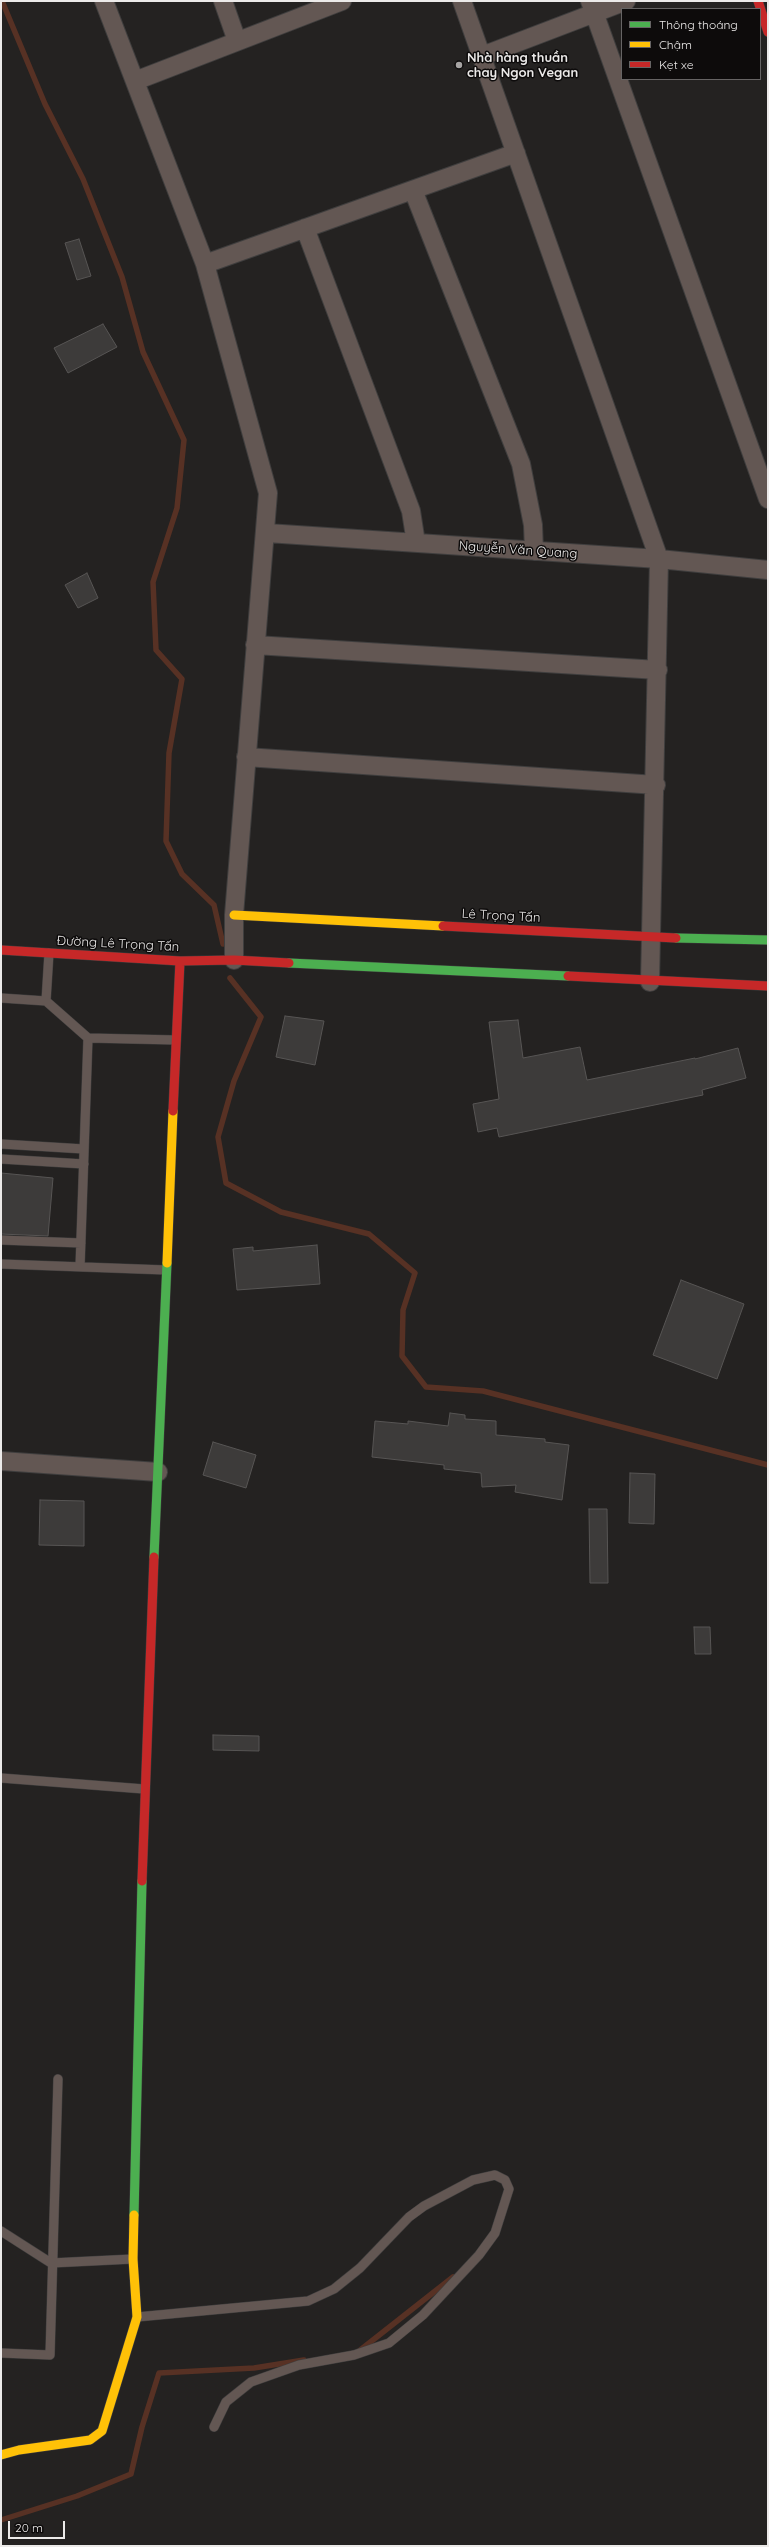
<!DOCTYPE html>
<meta charset="utf-8">
<style>
body{margin:0}
#map{position:relative;width:769px;height:2547px;overflow:hidden;background:#242221;font-family:Quicksand,sans-serif}
canvas{display:block}
.frame{position:absolute;inset:0;border:2px solid #eceae9;pointer-events:none}
.legend{position:absolute;left:621px;top:8px;width:140px;height:72px;box-sizing:border-box;background:#0d0b0b;border:1px solid #666464;margin:0;padding:5px 7px;list-style:none;font-size:12px;color:#eceae9}
.legend li{display:flex;align-items:center;gap:8px;height:20px}
.legend b{width:20px;border:1px solid #666464}
.scale{position:absolute;left:8px;top:2521px;width:57px;height:18px;box-sizing:border-box;border:2px solid #eceae9;border-top:0;padding-left:5px;font-size:12px;line-height:14px;white-space:nowrap;color:#eceae9;-webkit-text-stroke:3px #0d0b0b;paint-order:stroke}
</style>
<div id="map">
<canvas width="769" height="2547"></canvas>
<div class="frame"></div>
<ul class="legend">
<li><b style="height:5px;background:#4caf50"></b>Thông thoáng</li>
<li><b style="height:5px;background:#ffc107"></b>Chậm</li>
<li><b style="height:5px;background:#c62828"></b>Kẹt xe</li>
</ul>
<div class="scale">20 m</div>
</div>
<script>
const c = document.querySelector('canvas').getContext('2d');
c.lineJoin = 'round';
const poly = rows => new Path2D(rows.map(r => 'M' + r).join(''));
function strokePath(path, color, width, dash) { c.strokeStyle = color; c.lineWidth = width; c.lineCap = dash ? 'butt' : 'round'; c.setLineDash(dash || []); c.stroke(path); }
function paint(path, color) { c.fillStyle = color; c.fill(path, 'evenodd'); }
function label(font, color, halo, rows, align = 'center') {
  c.font = font + ' Quicksand,sans-serif'; c.lineWidth = 3; c.setLineDash([]); c.textBaseline = 'middle'; c.strokeStyle = halo; c.fillStyle = color; for (const [text, x, y, turn = 0] of rows) {
    c.save(); c.translate(x, y); c.rotate((+turn || 0) * Math.PI / 180); c.textAlign = isNaN(turn) ? turn : align; if (halo) c.strokeText(text, 0, 0); c.fillText(text, 0, 0); c.restore();
  }
}
strokePath(poly([
 [2,1,45,104,83,179,122,277,143,352,184,440,177,508,153,582,156,650,182,679,169,753,166,841,182,874,214,905,223,944],
 [230,978,261,1017,234,1081,218,1137,226,1183,281,1212,369,1234,415,1273,403,1310,402,1356,426,1387,483,1391,768,1465],
 [359,2351,453,2277],
 [1,2520,77,2496,131,2474,142,2427,159,2373,254,2368,304,2360]
]), '#573124', 5.5);
const building = poly([
 [79,239,91,276,77,280,65,243,79,239],
 [103,324,117,347,68,373,54,348,103,324],
 [87,573,98,598,78,608,65,585,87,573],
 [285,1016,324,1021,315,1065,276,1057,285,1016],
 [518,1020,523,1058,580,1047,587,1080,695,1058,695,1059,738,1048,746,1078,702,1090,703,1095,499,1137,497,1128,478,1132,473,1104,499,1099,489,1022,518,1020],
 [1,1173,53,1178,48,1236,1,1234,1,1173],
 [317,1245,320,1284,237,1290,233,1249,253,1247,253,1251,317,1245],
 [681,1280,744,1304,717,1379,653,1355,681,1280],
 [450,1413,465,1415,465,1419,496,1421,496,1435,545,1439,545,1442,569,1445,562,1500,515,1492,516,1485,482,1487,481,1473,444,1469,444,1465,372,1457,375,1421,408,1424,408,1421,448,1426,450,1413],
 [213,1442,256,1455,246,1488,203,1475,213,1442],
 [630,1473,655,1474,654,1524,629,1523,630,1473],
 [40,1500,84,1501,84,1546,39,1545,40,1500],
 [589,1509,607,1509,608,1583,590,1583,589,1509],
 [694,1627,710,1627,711,1654,695,1654,694,1627],
 [213,1735,259,1736,259,1751,213,1750,213,1735]
]);
paint(building, '#3d3b3a');
strokePath(building, '#575554', 1);
const lane = poly([
 [1,998,46,1001,88,1038,80,1267],
 [46,1001,49,953],
 [88,1038,176,1040],
 [1,1144,84,1149],
 [1,1159,84,1164],
 [1,1240,81,1243],
 [1,1264,166,1270],
 [1,1778,144,1789],
 [1,2231,51,2263,133,2259],
 [137,2317,308,2301,334,2289,360,2268,409,2217,424,2206,473,2180,495,2175,505,2180,509,2189,495,2233,479,2255,423,2315,389,2343,354,2355,299,2365,251,2382,226,2402,214,2427],
 [1,2353,50,2355,58,2079]
]);
const street = poly([
 [104,1,205,264,268,493,234,915,234,960],
 [223,1,237,41],
 [462,1,659,559,650,982],
 [590,1,768,499],
 [482,56,626,1],
 [135,81,342,1],
 [413,190,521,464,533,525,534,551],
 [305,228,411,511,416,543],
 [205,264,516,153],
 [267,533,659,559,768,570],
 [255,645,658,670],
 [246,757,656,785],
 [1,1461,158,1472]
]);
const fast = poly([
 [676,938,768,940],
 [289,963,568,976],
 [154,1557,167,1263],
 [134,2215,142,1881]
]);
const slow = poly([
 [234,915,443,926],
 [167,1263,173,1111],
 [1,2455,19,2450,90,2440,102,2431,137,2317,133,2259,134,2215]
]);
const jam = poly([
 [758,1,768,32],
 [443,926,676,938],
 [1,950,180,961,234,960,289,963],
 [568,976,768,986],
 [173,1111,180,961],
 [142,1881,154,1557]
]);
strokePath(lane, '#3f3e3e', 10);
strokePath(street, '#3f3e3e', 20);
strokePath(fast, '#3f3e3e', 10);
strokePath(slow, '#3f3e3e', 10);
strokePath(jam, '#3f3e3e', 10);
strokePath(lane, '#635753', 9);
strokePath(street, '#635753', 18);
strokePath(fast, '#4caf50', 9);
strokePath(slow, '#ffc107', 9);
strokePath(jam, '#c62828', 9);
for (const [x, y, r, color] of [
 [459,65,4,"#a6a4a3"]
]) { const dot = new Path2D(); dot.arc(x, y, r, 0, 2 * Math.PI); c.fillStyle = color; c.fill(dot); strokePath(dot, '#0d0b0b', 1.5); }
label('bold 13px', '#eceae9', '#0d0b0b', [
 ["Nhà hàng thuần",467,58],
 ["chay Ngon Vegan",467,73]
], 'left');
label('13px', '#eceae9', '#0d0b0b', [
 ["Nguyễn Văn Quang",518,550,4],
 ["Lê Trọng Tấn",501,916,3],
 ["Đường Lê Trọng Tấn",118,944,3]
]);
</script>
